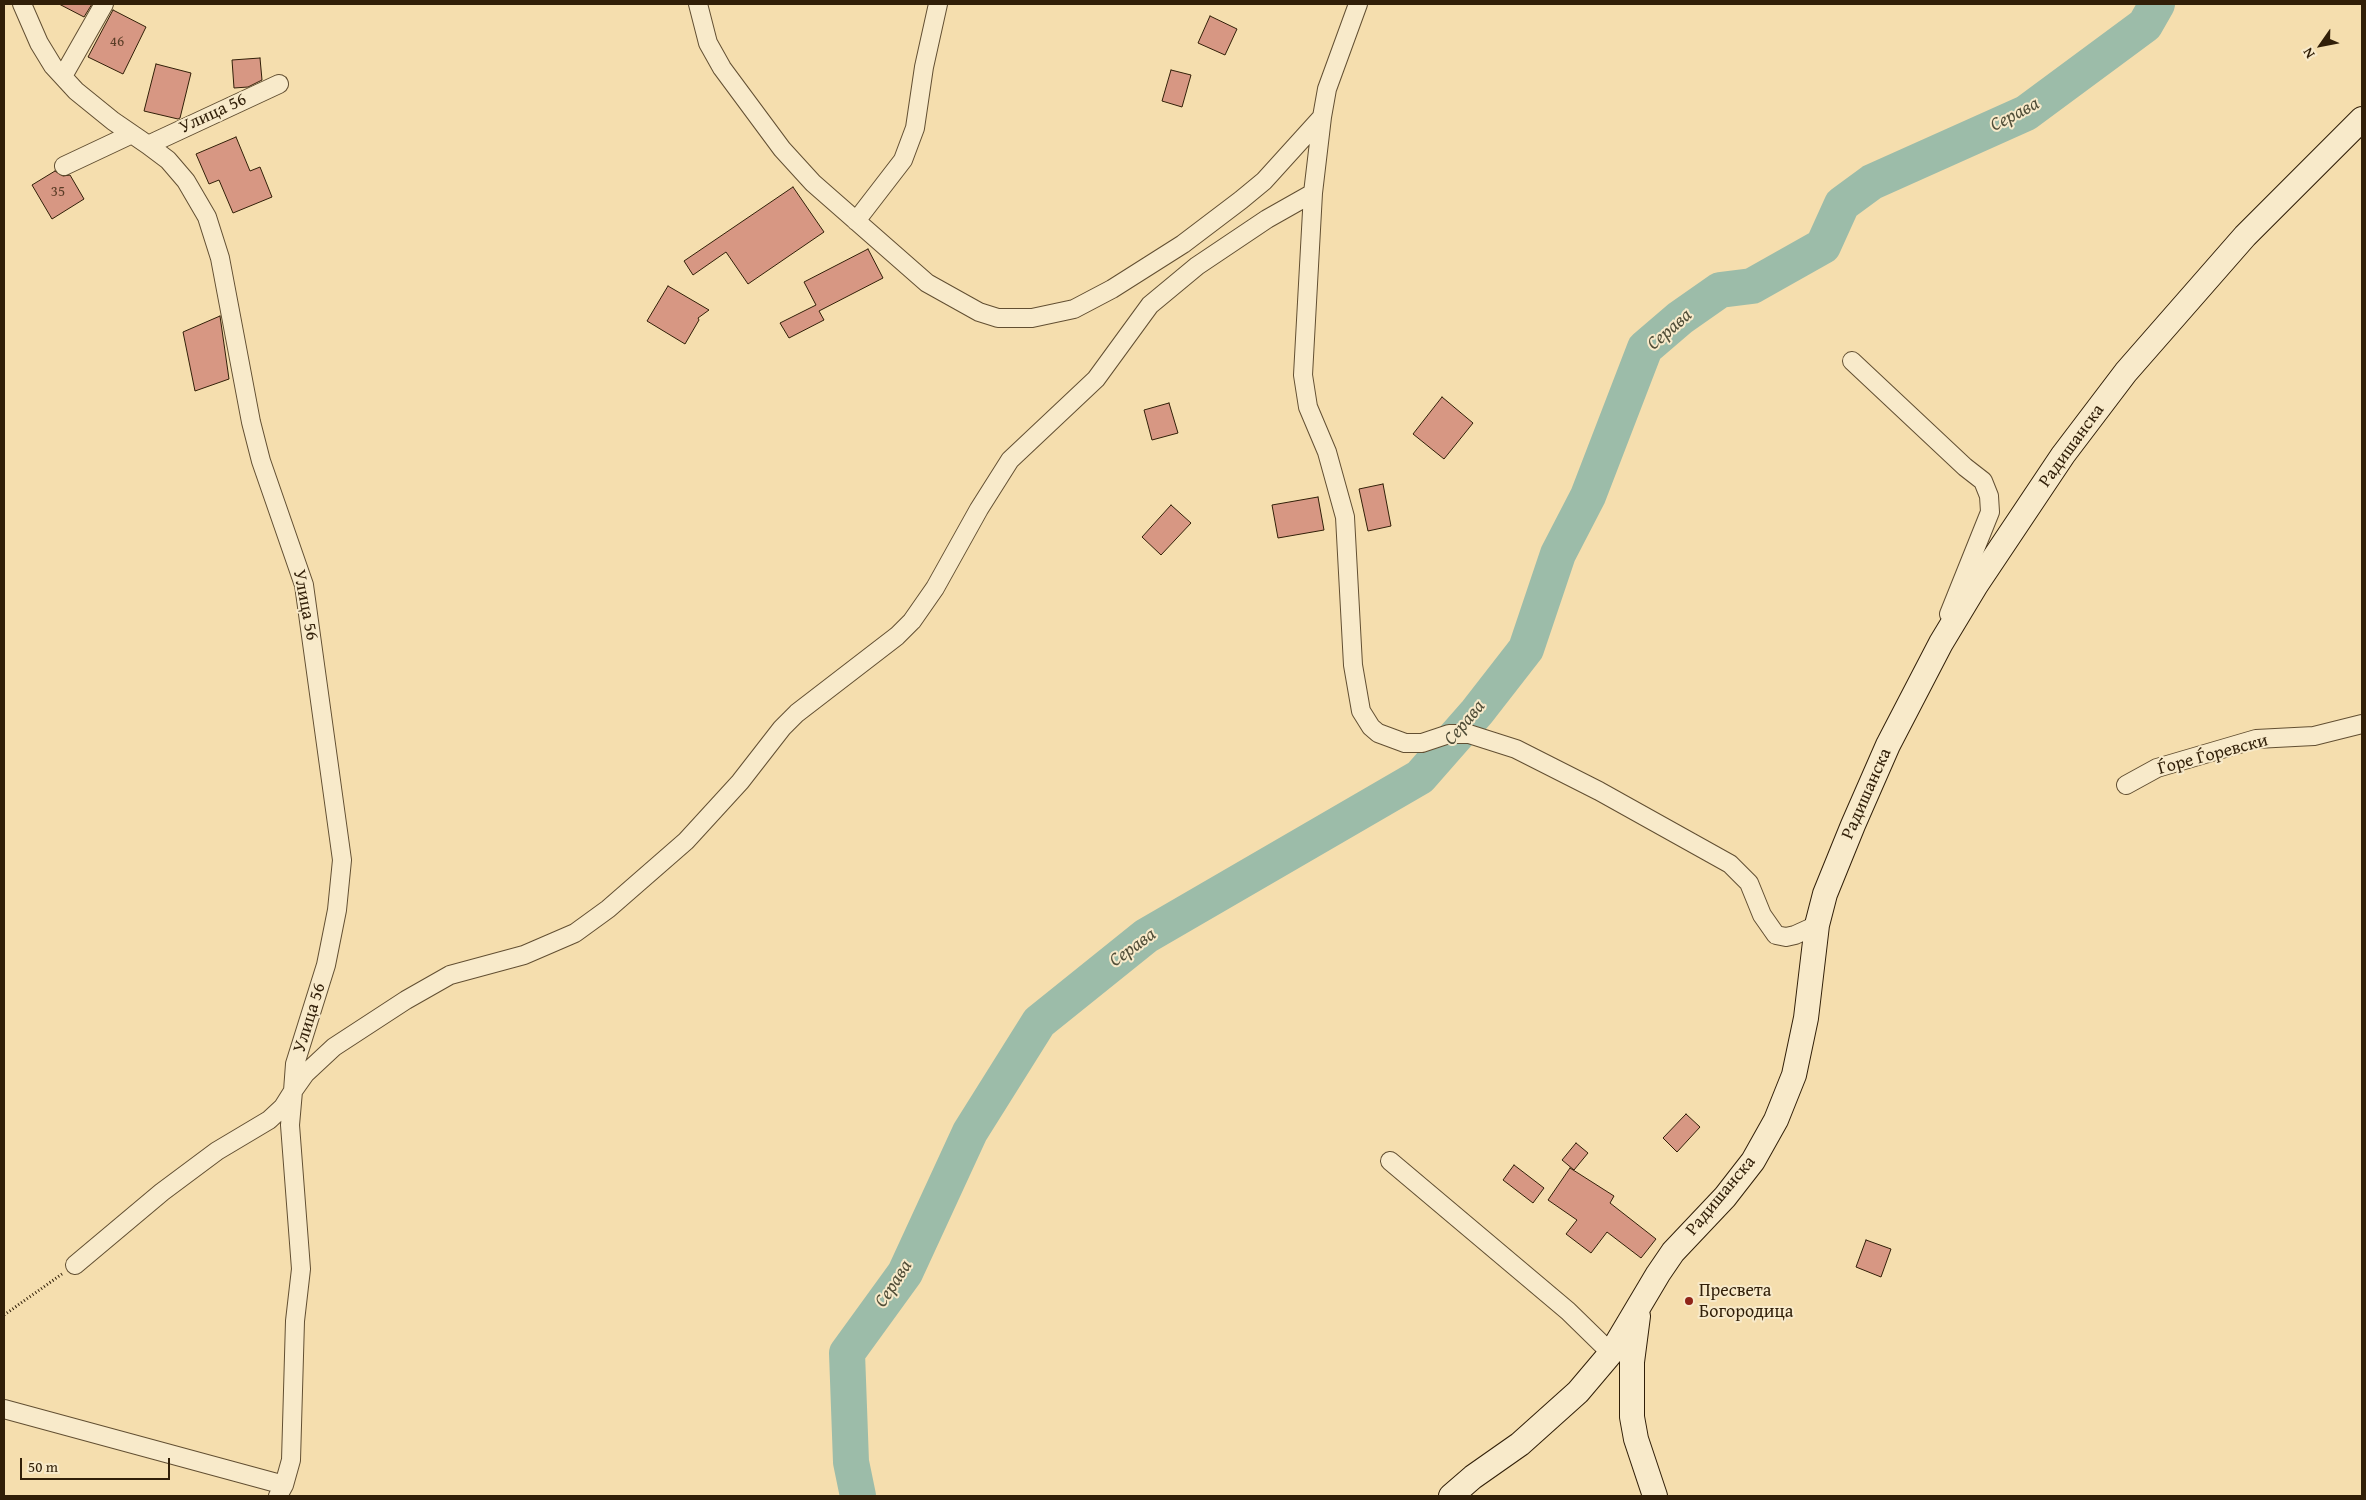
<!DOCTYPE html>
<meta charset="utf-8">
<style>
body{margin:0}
#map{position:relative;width:2366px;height:1500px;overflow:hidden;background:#f5deae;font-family:"Gentium Book Plus",serif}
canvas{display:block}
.frame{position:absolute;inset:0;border:5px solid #311f08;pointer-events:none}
.north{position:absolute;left:2296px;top:20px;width:50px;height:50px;-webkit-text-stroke:4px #f8eaca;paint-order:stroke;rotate:237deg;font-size:14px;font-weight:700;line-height:20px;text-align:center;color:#311f08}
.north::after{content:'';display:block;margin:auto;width:18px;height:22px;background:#311f08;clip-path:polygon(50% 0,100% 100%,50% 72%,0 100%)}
.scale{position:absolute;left:20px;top:1458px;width:150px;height:22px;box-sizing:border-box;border:2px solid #311f08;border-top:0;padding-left:6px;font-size:15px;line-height:18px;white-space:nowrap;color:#311f08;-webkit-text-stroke:4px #f8eaca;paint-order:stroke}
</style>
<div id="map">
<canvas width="2366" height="1500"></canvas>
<div class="frame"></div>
<div class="north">N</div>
<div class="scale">50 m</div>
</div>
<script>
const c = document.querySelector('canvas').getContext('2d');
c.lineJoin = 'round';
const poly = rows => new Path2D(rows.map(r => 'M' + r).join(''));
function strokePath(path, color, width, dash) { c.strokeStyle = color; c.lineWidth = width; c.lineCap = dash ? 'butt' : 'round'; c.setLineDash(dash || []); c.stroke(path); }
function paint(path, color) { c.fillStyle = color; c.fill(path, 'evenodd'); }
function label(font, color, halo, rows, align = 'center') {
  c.font = font + ' "Gentium Book Plus",serif'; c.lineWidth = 4; c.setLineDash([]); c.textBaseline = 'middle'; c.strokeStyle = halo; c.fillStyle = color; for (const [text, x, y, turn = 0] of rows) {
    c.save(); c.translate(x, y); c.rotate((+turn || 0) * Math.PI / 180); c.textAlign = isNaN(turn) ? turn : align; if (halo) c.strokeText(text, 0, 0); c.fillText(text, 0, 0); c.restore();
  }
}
strokePath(poly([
 [858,1496,851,1462,847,1353,905,1273,970,1132,1039,1022,1146,936,1420,777,1477,712,1526,649,1558,554,1588,496,1645,348,1680,318,1720,290,1752,286,1823,246,1842,204,1872,182,2026,113,2145,25,2157,4]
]), '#9cbca9', 36);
const building = poly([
 [59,4,92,4,84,17,59,4],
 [113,10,146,27,123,74,88,57,113,10],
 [1210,16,1237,29,1225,55,1198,43,1210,16],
 [260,58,262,80,248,87,234,88,232,60,260,58],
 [156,64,191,73,180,118,178,119,144,111,156,64],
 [1171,70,1191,75,1182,107,1162,101,1171,70],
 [236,137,250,171,260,167,272,197,233,213,219,180,209,184,196,154,236,137],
 [55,171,63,176,70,175,84,199,52,219,32,185,55,171],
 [793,187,824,232,748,284,726,252,693,275,684,261,793,187],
 [868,249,883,278,819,311,824,320,789,338,780,323,816,305,804,282,868,249],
 [668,286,709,310,698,318,699,320,685,344,647,321,668,286],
 [220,316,229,379,195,391,183,332,220,316],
 [1442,397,1473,423,1444,459,1413,434,1442,397],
 [1169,403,1178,433,1152,440,1144,410,1169,403],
 [1383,484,1391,526,1368,531,1359,489,1383,484],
 [1318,497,1324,530,1278,538,1272,505,1318,497],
 [1171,505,1191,523,1161,555,1142,537,1171,505],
 [1686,1114,1700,1127,1677,1152,1663,1138,1686,1114],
 [1576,1143,1588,1153,1574,1170,1562,1160,1576,1143],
 [1514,1165,1544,1188,1533,1203,1503,1180,1514,1165],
 [1570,1168,1614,1196,1610,1203,1656,1239,1641,1258,1607,1232,1591,1253,1566,1234,1577,1220,1548,1200,1570,1168],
 [1866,1240,1891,1249,1881,1277,1856,1267,1866,1240]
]);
paint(building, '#d79783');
strokePath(building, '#311f08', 1);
const street = poly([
 [22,4,39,43,53,66,76,91,113,121,148,145],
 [698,4,708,43,722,68,782,149,813,183,927,283,979,312,998,318,1032,318,1074,309,1112,289,1183,244,1241,200,1264,181,1322,117],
 [1358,4,1327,89,1322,117,1313,193,1303,375,1308,407,1327,452,1345,517,1353,665,1361,711,1371,727,1378,733,1405,743,1422,743,1449,734,1469,734,1516,749,1599,791,1730,864,1749,883,1762,915,1776,935,1786,937,1795,935,1817,925],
 [63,76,104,4],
 [64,166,132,134],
 [856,221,903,160,915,128,924,67,938,4],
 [1852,361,1965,467,1983,481,1989,496,1990,512,1949,614],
 [2126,785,2157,768,2256,739,2314,736,2362,724],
 [1390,1161,1568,1311,1611,1353],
 [75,1265,162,1192,217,1151,269,1120,283,1107,293,1091,295,1064,326,965,337,910,342,860,304,585,261,461,251,422,220,258,207,217,186,181,168,160,148,145,279,84],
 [4,1409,284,1485],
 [278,1496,284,1485,291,1460,295,1321,301,1269,290,1125,293,1091,305,1074,334,1047,406,1000,450,975,524,955,575,933,608,909,686,841,740,782,782,728,797,713,897,636,912,621,935,588,979,509,1010,460,1096,379,1150,305,1197,266,1267,219,1313,193]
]);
const secondary = poly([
 [1638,1316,1632,1362,1632,1417,1636,1439,1655,1496],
 [1451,1496,1473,1477,1520,1444,1578,1392,1611,1353,1658,1274,1673,1252,1725,1197,1753,1161,1776,1120,1794,1075,1806,1018,1817,925,1825,894,1853,825,1888,745,1941,643,1976,585,2063,455,2126,372,2245,236,2362,119]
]);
strokePath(street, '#624f32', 20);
strokePath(secondary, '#311f08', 26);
strokePath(poly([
 [4,1315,62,1274]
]), '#311f08', 3, [1, 2.5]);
strokePath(street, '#f8eaca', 18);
strokePath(secondary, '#f8eaca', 24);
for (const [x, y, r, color] of [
 [1689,1301,5,"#8f2418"]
]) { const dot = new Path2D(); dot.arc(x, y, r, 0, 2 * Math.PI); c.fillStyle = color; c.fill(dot); strokePath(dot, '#f8eaca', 2); }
label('15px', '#5a3d27', null, [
 ["46",117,42],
 ["35",58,192]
]);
label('18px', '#311f08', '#f8eaca', [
 ["Улица 56",213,114,-25],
 ["Радишанска",2072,446,-54],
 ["Улица 56",305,605,79],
 ["Ѓоре Ѓоревски",2213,755,-15],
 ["Радишанска",1867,794,-66],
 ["Улица 56",310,1018,-73],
 ["Радишанска",1721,1196,-50]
]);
label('18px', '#311f08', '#f8eaca', [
 ["Пресвета",1699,1291],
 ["Богородица",1699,1312]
], 'left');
label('italic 19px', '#514e38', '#f8eaca', [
 ["Серава",2015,115,-28],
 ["Серава",1670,330,-41],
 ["Серава",1465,723,-50],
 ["Серава",1133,948,-36],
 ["Серава",894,1284,-57]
]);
</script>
